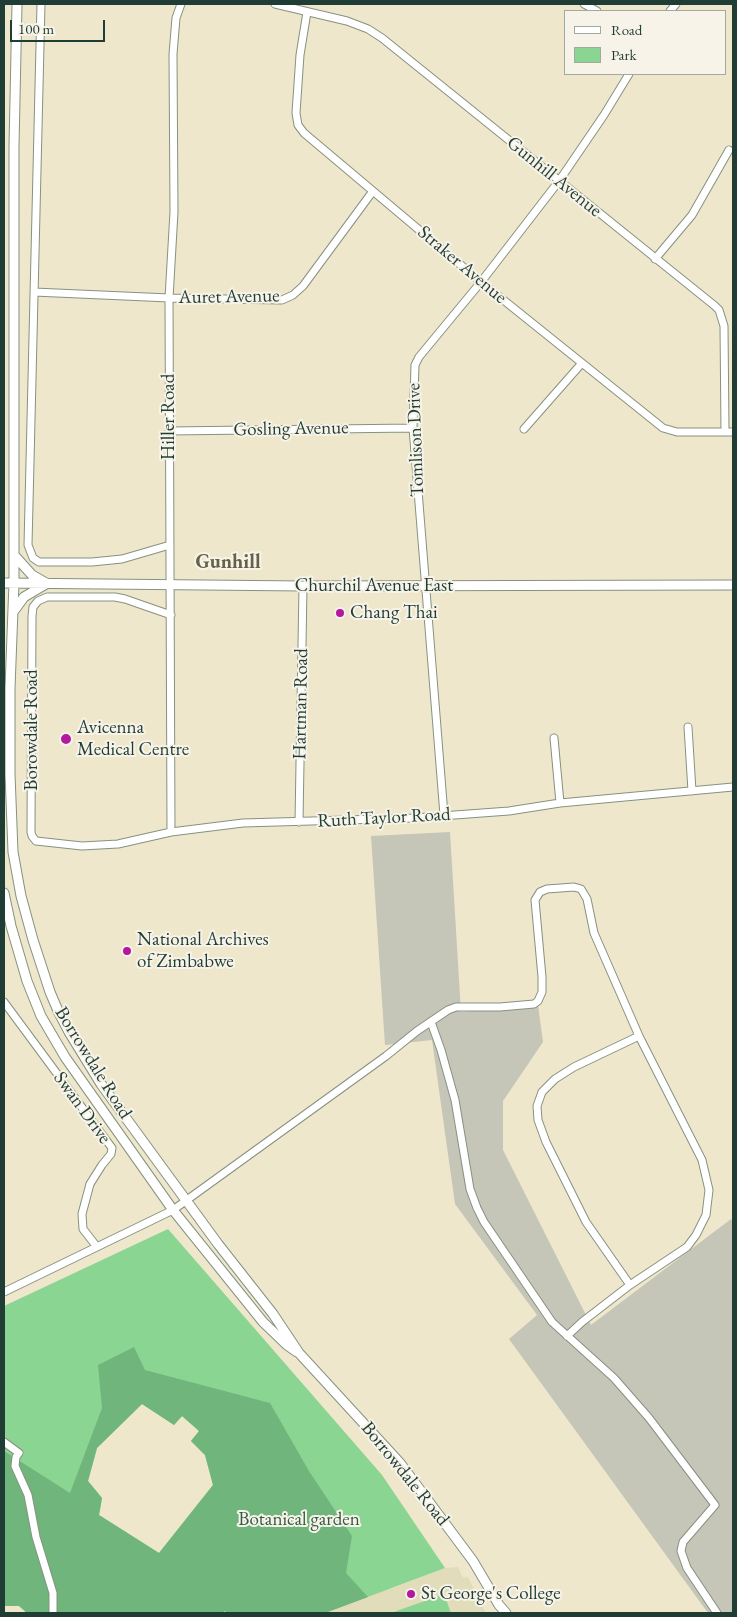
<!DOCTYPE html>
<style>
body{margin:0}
#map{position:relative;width:737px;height:1617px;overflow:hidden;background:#eee7cc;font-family:"EB Garamond",serif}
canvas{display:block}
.frame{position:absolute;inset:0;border:5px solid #1f3d34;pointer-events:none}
.legend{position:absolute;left:564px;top:10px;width:162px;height:65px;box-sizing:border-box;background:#f7f3e8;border:1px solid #a1aaa0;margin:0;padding:6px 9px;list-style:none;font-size:15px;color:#1f3d34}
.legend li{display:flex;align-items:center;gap:10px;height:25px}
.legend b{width:25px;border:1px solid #a1aaa0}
.scale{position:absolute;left:10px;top:20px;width:95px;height:22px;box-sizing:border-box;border:2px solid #1f3d34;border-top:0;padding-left:6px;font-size:15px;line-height:18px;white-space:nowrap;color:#1f3d34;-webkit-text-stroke:4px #f7f3e8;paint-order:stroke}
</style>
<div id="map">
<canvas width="737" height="1617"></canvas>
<div class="frame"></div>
<ul class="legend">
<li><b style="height:6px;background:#fff"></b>Road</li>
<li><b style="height:14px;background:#8bd592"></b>Park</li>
</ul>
<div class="scale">100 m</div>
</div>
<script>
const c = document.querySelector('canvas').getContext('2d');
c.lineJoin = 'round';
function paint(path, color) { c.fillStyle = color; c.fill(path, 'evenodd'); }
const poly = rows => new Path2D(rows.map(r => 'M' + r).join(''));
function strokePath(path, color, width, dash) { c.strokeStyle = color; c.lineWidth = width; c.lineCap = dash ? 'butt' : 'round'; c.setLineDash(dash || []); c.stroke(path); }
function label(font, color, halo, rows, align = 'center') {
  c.font = font + ' "EB Garamond",serif'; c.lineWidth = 4; c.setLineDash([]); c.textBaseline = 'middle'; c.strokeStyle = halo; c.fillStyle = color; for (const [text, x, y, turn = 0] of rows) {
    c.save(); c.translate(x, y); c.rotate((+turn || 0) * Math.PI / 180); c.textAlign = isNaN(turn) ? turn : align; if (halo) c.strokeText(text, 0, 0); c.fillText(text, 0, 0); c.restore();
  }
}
paint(poly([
 [458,1567,463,1578,468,1577,486,1613,221,1613,225,1611,393,1588,445,1568]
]), '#e1dcba');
paint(poly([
 [450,832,461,1012,538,1005,543,1042,503,1101,503,1150,591,1325,731,1219,733,1223,733,1613,708,1613,509,1339,537,1315,455,1204,432,1040,385,1045,371,836]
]), '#c5c5b8');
paint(poly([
 [168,1229,382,1475,445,1568,325,1613,227,1613,225,1611,221,1613,27,1613,19,1606,4,1606,4,1306],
 [142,1404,174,1425,182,1416,199,1431,191,1441,205,1455,213,1485,159,1553,99,1515,102,1498,88,1481,97,1448],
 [444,1594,451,1613,391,1613]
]), '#8bd592');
paint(poly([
 [134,1347,145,1370,270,1403,309,1471,352,1536,346,1573,368,1597,325,1613,227,1613,225,1611,221,1613,27,1613,19,1606,4,1606,4,1451,70,1493,102,1408,98,1365],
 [142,1404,174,1425,182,1416,199,1431,191,1441,205,1455,213,1485,159,1553,99,1515,102,1498,88,1481,97,1448]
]), '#70b67c');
const minor = poly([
 [41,4,28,545,33,558,39,562,92,562,122,559,170,545],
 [275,4,347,21,368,29,382,38,715,306,719,310,724,326,725,432],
 [584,4,597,11],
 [670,11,676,4],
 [307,12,300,55,296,113,298,125,304,133,481,282,663,428,677,432,733,432],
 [655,259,692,215,729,150],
 [34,292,169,298,282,300,293,295,303,286,373,191],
 [524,429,582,363],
 [169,431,413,428],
 [171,615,125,599,115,597,47,597,38,601,33,607,32,616,31,832,32,836,36,841,82,846,118,844,171,832,243,823,414,818,509,811,560,803,733,787],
 [688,727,692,791],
 [554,738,560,803],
 [444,815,413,428,415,365,419,357,481,282,559,181,604,115,629,74],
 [299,822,303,586],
 [171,832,169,298,174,212,173,54,176,18,181,4],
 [4,1002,112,1148,111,1154,102,1165,90,1184,82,1214,83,1229,97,1247],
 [431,1022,441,1050,455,1100,470,1189,477,1208,484,1222,552,1322,614,1378,649,1418,715,1505,683,1542,681,1551,687,1568,717,1613],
 [4,1292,173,1210,386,1056,417,1031,448,1010,456,1007,500,1007,534,1004,538,1001,542,992,542,977,535,900,540,892,547,889,574,887,581,889,587,899,594,933,639,1036,574,1067,555,1079,542,1092,537,1106,538,1120,546,1142,586,1222,630,1285],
 [567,1336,582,1322,630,1285,687,1247,696,1235,706,1215,709,1190,702,1160,639,1036],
 [4,1442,19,1453,16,1457,15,1466,28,1495,36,1537,53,1593,53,1613]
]);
const major = poly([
 [17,4,14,146,14,583,10,688,10,774,13,852,21,896,33,940,50,992,59,1013,69,1032,101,1084,218,1244,273,1314,299,1353,400,1463,473,1561,499,1605,506,1613],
 [14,555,32,575,46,583],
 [4,583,303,586,733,585],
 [13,612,24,597,46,584],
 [4,893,11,926,27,981,41,1016,65,1057,173,1210,263,1322,287,1345,297,1352]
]);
strokePath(minor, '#869280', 9);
strokePath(major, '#869280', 11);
strokePath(minor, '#fff', 7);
strokePath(major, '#fff', 9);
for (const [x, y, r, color] of [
 [340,613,5,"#b5179e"],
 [66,739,6,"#b5179e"],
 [127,951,5,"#b5179e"],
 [411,1594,5,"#b5179e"]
]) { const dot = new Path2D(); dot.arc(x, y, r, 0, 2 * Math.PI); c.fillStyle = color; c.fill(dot); strokePath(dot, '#f7f3e8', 2); }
label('19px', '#1f3d34', '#f7f3e8', [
 ["Gunhill Avenue",554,177,39],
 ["Straker Avenue",462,265,40],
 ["Auret Avenue",229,297,-1],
 ["Hiller Road",169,417,-90],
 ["Gosling Avenue",291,429,-1],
 ["Tomlison Drive",416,440,-92],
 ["Churchil Avenue East",374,586],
 ["Hartman Road",301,704,-89],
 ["Borowdale Road",32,730,-90],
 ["Ruth Taylor Road",384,818,-3],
 ["Borrowdale Road",93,1063,58],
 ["Swan Drive",82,1108,54],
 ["Borrowdale Road",405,1474,51]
]);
label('19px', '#1f3d34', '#f7f3e8', [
 ["Chang Thai",350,613],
 ["Avicenna",77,728],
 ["Medical Centre",77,750],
 ["National Archives",137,940],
 ["of Zimbabwe",137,962],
 ["St George's College",421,1594]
], 'left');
label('19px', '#355b47', '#f7f3e8', [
 ["Botanical garden",299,1520]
]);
label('bold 20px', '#656249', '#f7f3e8', [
 ["Gunhill",228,563]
]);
</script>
